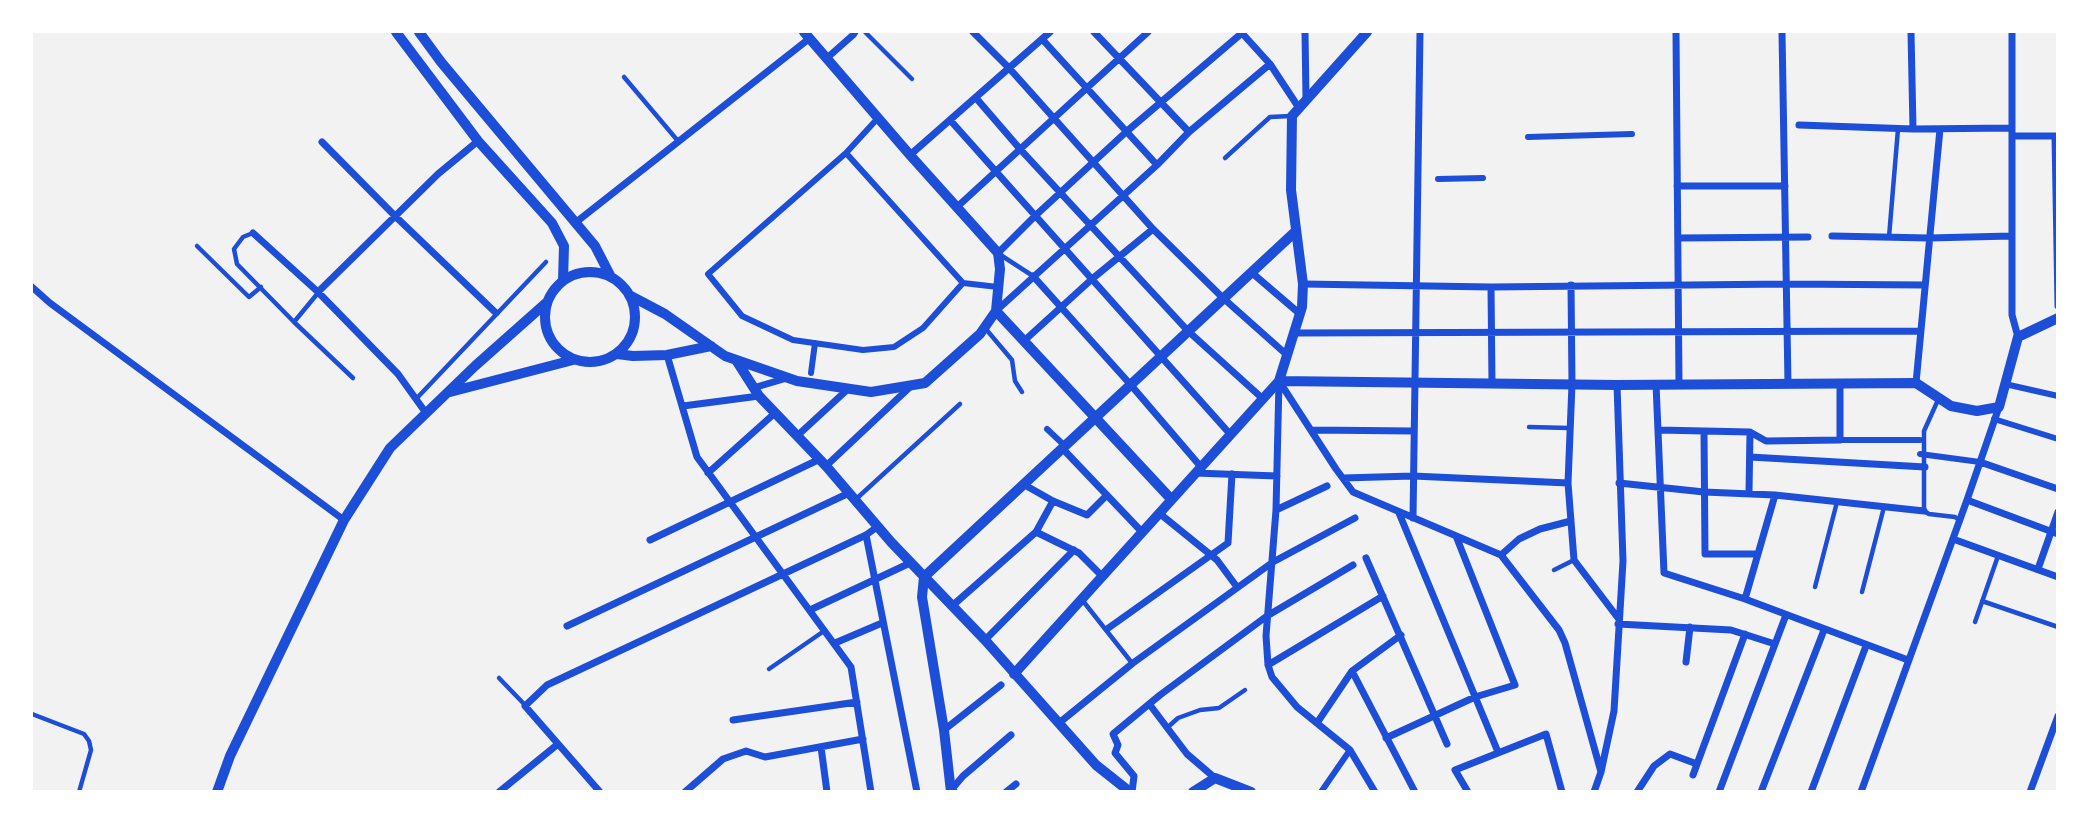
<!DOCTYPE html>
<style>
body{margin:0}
#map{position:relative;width:2089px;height:823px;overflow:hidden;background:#f2f2f2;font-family:"DejaVu Sans",sans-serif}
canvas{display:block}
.frame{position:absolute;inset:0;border:33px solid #fff;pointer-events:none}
</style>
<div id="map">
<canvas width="2089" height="823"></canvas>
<div class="frame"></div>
</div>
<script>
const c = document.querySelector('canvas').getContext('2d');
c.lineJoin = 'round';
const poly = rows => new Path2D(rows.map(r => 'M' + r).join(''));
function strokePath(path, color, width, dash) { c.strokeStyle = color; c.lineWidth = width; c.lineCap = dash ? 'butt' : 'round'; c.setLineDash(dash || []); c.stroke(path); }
strokePath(poly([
 [865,32,912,79],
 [624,77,678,141],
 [1225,158,1270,117,1291,116],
 [253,233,243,237,234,249,237,264,294,322,318,293],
 [1889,237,1898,129],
 [197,246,249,297,261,287],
 [999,254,1033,276],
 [294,322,353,378],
 [985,328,1012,360,1015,381,1022,392],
 [416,399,546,262],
 [1938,400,1924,431,1924,511,1929,514,1955,517,1959,520],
 [1529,427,1569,428],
 [855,500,960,404],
 [1554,570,1574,560],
 [1815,587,1837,502],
 [1862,592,1884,507],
 [1083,601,1132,663],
 [1982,601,2058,627],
 [1975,622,1998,556],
 [769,669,824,631],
 [499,678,525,705],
 [32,714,84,734,89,741,91,750,79,792],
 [1168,727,1178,718,1200,710,1219,708,1245,690]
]), '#1d4ed8', 4.5);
strokePath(poly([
 [1528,137,1632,134],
 [846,153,963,283,923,328,894,347,863,350,793,340,742,316,708,274,846,153],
 [846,153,878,118],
 [1438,179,1483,178],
 [963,283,998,287],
 [811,373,815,343],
 [2005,384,2058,396],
 [1994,419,2058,439],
 [1047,429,1065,446],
 [1840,440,1920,440],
 [1920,454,1980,462],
 [1321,792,1350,750]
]), '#1d4ed8', 6);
strokePath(poly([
 [973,32,1009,68,1153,229,1223,298,1287,355],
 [1094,32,1189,132],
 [1241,32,1270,64,1299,108],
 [1305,32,1306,99],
 [1676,32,1679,384],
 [1782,32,1788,384],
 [1911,32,1913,129],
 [2012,32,2012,315,2018,337],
 [1042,39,1157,165],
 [827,58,853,35,855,32],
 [976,98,1020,149,1188,331,1262,398],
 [950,120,1230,434],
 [1799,125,1913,129,2012,128],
 [2012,136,2057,136],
 [2055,136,2058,306],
 [322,142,395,216,496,313],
 [910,155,1050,32],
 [1677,186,1785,186],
 [957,207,1148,32],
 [575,223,810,38],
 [253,233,318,292,398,374,426,413],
 [1832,236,1929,238,2011,236],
 [1678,238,1808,237],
 [998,253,1035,216,1126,132,1242,33],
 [1251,272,1300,314],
 [1033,276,1130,384,1201,467],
 [1303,284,1491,287,1787,284,1925,285],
 [1571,285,1572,384,1568,483,1574,560,1618,618],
 [32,287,50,303,344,520],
 [1491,287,1492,383],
 [318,292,438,174,478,141],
 [997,310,1157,165,1189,132,1270,64],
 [1293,333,1920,331],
 [1025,340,1092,279,1153,229],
 [667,355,697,457,851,667,871,792],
 [1279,381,1336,469,1353,492,1501,555,1559,630,1565,643,1601,772],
 [1279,381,1276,510,1266,636,1268,665,1272,677,1297,707,1350,750,1375,792],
 [1916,383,1940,129],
 [1656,384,1664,573,1745,599,1908,660],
 [753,388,787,378],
 [683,406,759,396],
 [1311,430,1414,431],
 [1658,430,1750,432,1766,441,1840,440,1840,383],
 [1704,431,1705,554,1757,554],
 [797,436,848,389],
 [1062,448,1142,532],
 [1750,457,1925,467],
 [1980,462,2058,489],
 [826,466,910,387],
 [708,473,775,413],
 [1195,473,1277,476],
 [1343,478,1413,476,1568,483],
 [1619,483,1704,492,1775,495,1924,511],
 [1023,484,1053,501,1087,515,1107,495],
 [1749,492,1750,432],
 [1967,500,2058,534],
 [1276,510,1327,486],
 [1159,513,1217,560,1237,587],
 [1399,513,1498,752],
 [1413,518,1420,32],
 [1036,532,1079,553,1102,576],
 [866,535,917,792],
 [1953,539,2058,577],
 [650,540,820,459],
 [1501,555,1519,539,1540,529,1571,521],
 [1366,558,1447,744],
 [2038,569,2058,512],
 [1745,599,1775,495],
 [952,606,1036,532,1053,501],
 [810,610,910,563],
 [1618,624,1731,630,1775,644],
 [567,626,849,493],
 [1107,629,1228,543,1232,474],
 [985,640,1074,550],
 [835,643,882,623],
 [1686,662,1690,627],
 [1268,665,1383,596],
 [1352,671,1415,792],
 [1150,705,1187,754,1215,778],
 [733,720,857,702],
 [1059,723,1133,663,1273,562,1355,518],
 [1317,723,1352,671,1401,635],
 [944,730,1001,685],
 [1386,738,1475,697,1515,685,1456,536],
 [821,747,827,792],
 [1693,775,1745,634],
 [954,791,952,789,963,776,1011,735],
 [499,792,558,744],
 [600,792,525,706,547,685,866,535,877,527],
 [685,792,723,759,746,751,765,757,863,739],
 [1006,792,1016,784],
 [1132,792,1134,776,1115,753,1118,745,1113,734,1160,695,1267,616,1353,565],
 [1468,792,1455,770,1546,734,1562,792],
 [1594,792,1601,772,1614,711,1623,561,1617,385],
 [1637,792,1654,766,1670,754,1697,764],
 [1719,792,1786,615],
 [1761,792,1824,630],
 [1811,792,1866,646],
 [1861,792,1967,500,1999,407],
 [2030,792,2058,716]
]), '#1d4ed8', 7);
strokePath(poly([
 [396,32,478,141,552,223,564,246,563,281],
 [419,32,441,62,595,246,611,277],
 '545 317a45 45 0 1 1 90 0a45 45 0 1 1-90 0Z',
 [629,295,665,314,725,356,797,381,871,392,925,383,980,334,996,311,1000,269,998,253,910,155,804,32],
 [996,311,1171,499],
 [617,354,633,356,667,355,711,346],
 [736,360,759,396,826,466,891,542,985,640,1096,765,1130,792],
 [1279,381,1617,385,1916,383,1951,406,1977,411,1999,407,2018,337,2058,318],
 [450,392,573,360],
 [1014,674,1279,381,1302,307,1303,284,1291,190,1292,116,1367,32],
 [217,792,230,756,344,520,390,448,475,366,546,303],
 [951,792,944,730,922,597,924,577,1296,231],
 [1193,792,1215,778,1251,792]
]), '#1d4ed8', 10);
</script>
